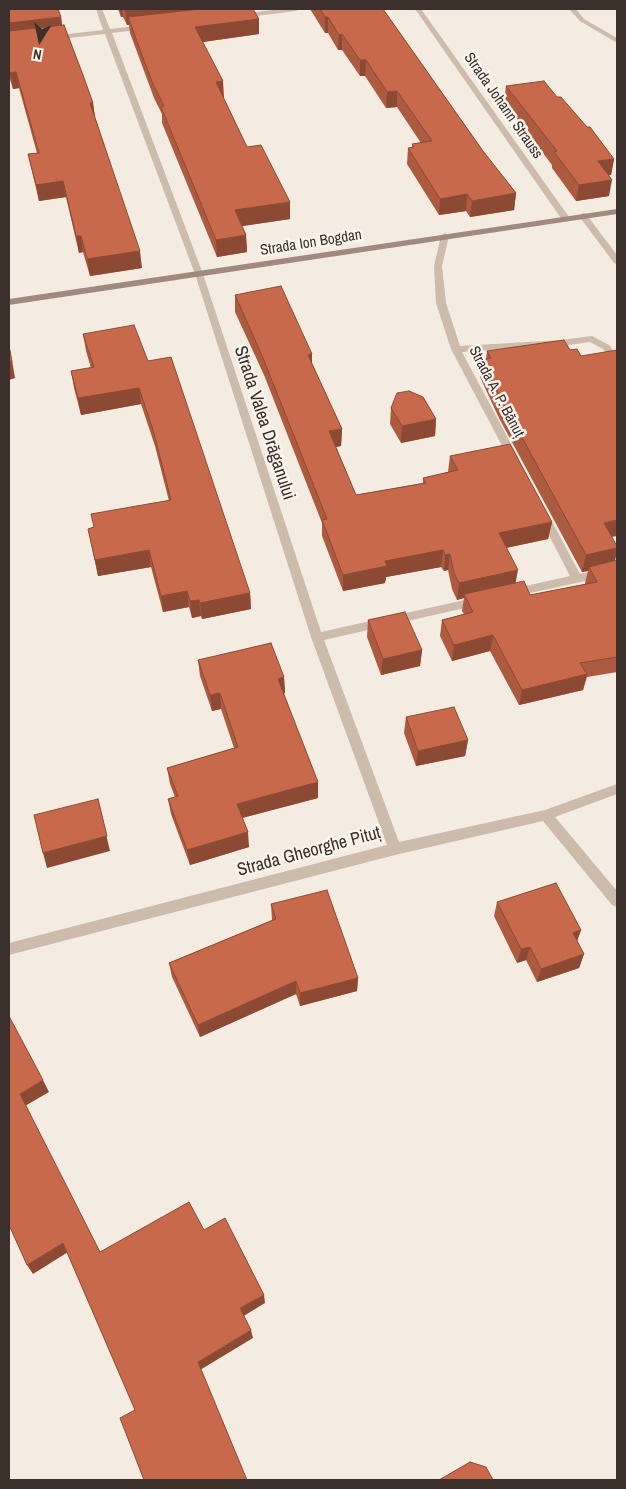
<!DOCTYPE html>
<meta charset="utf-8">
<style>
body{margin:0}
#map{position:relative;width:626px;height:1489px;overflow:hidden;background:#f4ebe1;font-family:"Archivo Narrow",sans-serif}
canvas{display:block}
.frame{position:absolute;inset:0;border:10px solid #3b302b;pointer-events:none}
.north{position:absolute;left:15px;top:15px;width:50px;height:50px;-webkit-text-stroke:4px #fbf5ee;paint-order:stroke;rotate:190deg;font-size:14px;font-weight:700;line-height:20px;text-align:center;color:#3b302b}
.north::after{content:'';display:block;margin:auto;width:18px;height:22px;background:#3b302b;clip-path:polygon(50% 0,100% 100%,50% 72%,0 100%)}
</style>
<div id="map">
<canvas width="626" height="1489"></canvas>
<div class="frame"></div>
<div class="north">N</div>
</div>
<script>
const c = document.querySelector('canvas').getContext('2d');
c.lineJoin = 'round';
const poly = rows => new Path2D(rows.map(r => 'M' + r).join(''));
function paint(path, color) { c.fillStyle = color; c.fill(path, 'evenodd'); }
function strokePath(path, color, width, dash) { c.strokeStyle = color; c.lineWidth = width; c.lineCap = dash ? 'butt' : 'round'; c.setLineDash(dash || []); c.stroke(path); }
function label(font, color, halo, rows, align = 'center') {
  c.font = font + ' "Archivo Narrow",sans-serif'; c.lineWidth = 5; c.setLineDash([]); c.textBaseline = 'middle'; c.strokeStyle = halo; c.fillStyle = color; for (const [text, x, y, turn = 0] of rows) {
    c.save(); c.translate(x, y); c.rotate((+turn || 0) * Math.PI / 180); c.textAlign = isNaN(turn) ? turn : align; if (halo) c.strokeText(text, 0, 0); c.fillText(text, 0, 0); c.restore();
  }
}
paint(poly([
 [569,9,576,9,584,19,617,38,617,43,580,21,569,9],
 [583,213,586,214,617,255,617,264,614,263,579,216,583,213]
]), '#cdbbac');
paint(poly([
 [96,9,102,9,110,29,145,25,149,27,145,29,112,33,203,274,321,632,478,597,484,601,478,605,324,640,399,842,545,810,617,784,617,794,555,817,617,891,617,907,612,905,543,821,395,855,9,955,9,943,387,845,311,637,195,274,105,34,51,40,47,38,51,36,103,30,96,9],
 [281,9,299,9,296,11,240,18,236,16,240,14,281,9],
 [415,9,421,9,569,217,569,221,563,221,415,9],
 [445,233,449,236,442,266,446,303,460,346,561,340,592,336,609,345,617,356,617,366,614,365,603,349,590,342,561,346,462,352,519,459,518,461,510,461,509,459,451,349,436,303,434,266,441,236,445,233],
 [543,510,548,514,580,574,617,566,617,574,512,597,508,596,506,593,508,590,570,576,538,514,543,510]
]), '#cdbbac');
paint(poly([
 [617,209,617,214,9,305,9,299,617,209]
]), '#a18a7d');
paint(poly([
 [9,9,61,17,62,25,93,103,95,117,142,268,90,276,83,252,79,253,66,197,39,201,32,171,28,154,37,153,19,88,13,89,9,76],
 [118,9,253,9,259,19,259,34,202,42,224,97,223,97,247,147,290,219,242,226,246,235,247,252,217,257,162,123,162,114,154,98,130,33,129,25,127,25,123,17,121,17],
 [310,9,383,9,483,151,516,193,514,210,470,217,466,211,439,215,407,164,408,148,412,148,412,144,421,143,397,107,386,108,365,76,360,76,342,50,338,50,328,33,325,33],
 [506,86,557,97,614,159,611,175,609,175,609,196,576,201,552,168,552,165,504,102],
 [235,295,312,354,312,364,342,429,341,446,336,447,356,495,423,483,423,478,448,472,450,456,552,522,548,539,506,548,515,583,530,595,585,584,585,583,588,571,582,572,499,418,480,377,482,360,486,359,487,351,612,537,615,561,617,560,617,672,587,677,583,690,519,705,490,651,452,661,440,636,442,620,464,614,462,611,464,598,457,600,452,589,448,570,444,571,441,567,386,577,385,583,343,591,322,536,322,523,264,375,235,312],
 [83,334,148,361,250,593,251,609,202,619,201,616,192,618,189,607,163,612,151,567,98,576,88,529,169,501,155,446,141,404,81,415,74,388,71,371,91,368,86,351],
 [391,408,436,419,435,436,401,443,390,424],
 [368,620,422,650,420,666,381,675,367,637],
 [198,660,284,677,285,693,283,694,318,798,242,818,249,847,190,865,171,814,168,799,175,797,170,784,167,768,234,748,221,709,212,711,200,676],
 [406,717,468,740,465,756,416,766,404,733],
 [497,902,581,930,577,941,584,954,579,968,537,982,526,960,517,963,494,916],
 [271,904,358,978,357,991,300,1006,296,994,200,1037,172,977,169,963,272,920]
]), '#ac5a40');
paint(poly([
 [120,9,122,9,123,17,121,17],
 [133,9,246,9,128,17,129,25,127,25,125,10],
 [61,17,63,33,9,39,9,23],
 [325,17,328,17,328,33,325,33],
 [259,19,259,34,196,43,195,27],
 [342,34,342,50,338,50,339,35],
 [360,60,366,60,365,76,360,76],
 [16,72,19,88,13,89,10,73],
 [223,81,224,97,217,98,216,82],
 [397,91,397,107,386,108,387,92],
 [90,103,93,103,95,119],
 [614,159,611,175,595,178,598,161],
 [612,180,609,196,576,201,579,185],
 [63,181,66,197,39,201,36,185],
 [516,193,514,210,470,217,472,201],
 [467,194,466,211,439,215,440,199],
 [290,202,290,219,236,227,235,210],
 [246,235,247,252,217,257,216,240],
 [76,236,81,236,83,252,79,253],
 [140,251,142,268,90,276,87,259],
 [9,343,15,378,9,380],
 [312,354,312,371,308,355],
 [139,388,141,404,81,415,78,398],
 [436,419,435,436,401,443,402,426],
 [342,429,341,446,329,448,329,431],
 [617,520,617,536,600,539,604,523],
 [552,522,548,539,496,550,499,533],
 [617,548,617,552,614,565,589,567,588,571,582,572,586,555],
 [149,550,151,567,98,576,95,560],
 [443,550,441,567,386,577,385,583,343,591,343,575,385,561],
 [450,554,448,570,444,571,445,555],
 [518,570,515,586,464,594,464,598,457,600,459,583],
 [187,591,189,607,163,612,161,596],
 [250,593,251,609,202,619,200,603],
 [199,600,201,616,192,618,190,601],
 [493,635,490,651,452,661,454,645],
 [422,650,420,666,381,675,383,659],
 [587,674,583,690,519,705,522,690],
 [284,677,285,693,278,695,278,679],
 [220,693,221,709,212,711,210,695],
 [468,740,465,756,416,766,418,751],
 [318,782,318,798,238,819,237,804],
 [98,799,110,851,47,868,43,853],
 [248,832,249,847,190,865,187,850],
 [581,930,576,944,573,933],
 [530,947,526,960,517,963,521,949],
 [584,954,579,968,537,982,541,969],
 [358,978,357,991,300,1006,300,993],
 [296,981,296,994,200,1037,198,1025],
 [43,1080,49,1092,25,1106,20,1094],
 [63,1243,68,1252,33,1274,27,1265],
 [264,1295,265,1303,242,1317,240,1308],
 [251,1330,253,1338,200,1370,198,1362]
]), '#8c4a34');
const building = poly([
 [9,9,58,9,61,17,9,23,9,9],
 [200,9,253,9,259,19,195,27,223,81,216,82,247,147,261,145,290,202,235,210,246,235,216,240,161,107,164,106,152,82,128,17,200,9],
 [320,9,383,9,483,151,516,193,472,201,467,194,440,199,408,148,414,147,412,144,432,141,397,91,387,92,366,60,360,60,342,34,339,35,328,17,325,17,320,9],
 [64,25,83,75,93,103,90,103,140,251,87,259,81,236,76,236,63,181,36,185,28,154,39,153,16,72,10,73,9,68,9,31,64,25],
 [544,81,557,97,561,97,587,127,590,127,614,159,598,161,612,180,579,185,554,152,557,151,506,86,544,81],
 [281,286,312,354,308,355,342,429,329,431,356,495,426,483,423,478,458,470,450,456,510,444,552,522,499,533,518,570,459,583,454,573,450,554,445,555,443,550,385,561,387,566,343,575,322,520,327,519,263,358,235,295,281,286],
 [134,325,148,361,171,357,250,593,200,603,199,600,190,601,187,591,161,596,149,550,95,560,88,529,94,527,91,514,171,500,153,430,139,388,78,398,71,371,94,367,83,334,134,325],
 [564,340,570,350,577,349,581,356,617,350,617,520,604,523,617,546,617,548,586,555,502,401,482,360,491,358,487,351,564,340],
 [9,346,12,362,9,362,9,346],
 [409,391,423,397,436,419,402,426,391,408,397,393,409,391],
 [617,560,617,657,580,663,587,674,522,690,493,635,454,645,442,620,473,612,464,594,524,581,530,595,597,582,589,567,617,560],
 [405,612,422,650,383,659,368,620,405,612],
 [271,643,284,677,278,679,318,782,237,804,248,832,187,850,168,799,178,796,167,768,238,747,220,693,210,695,198,660,271,643],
 [454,707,468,740,418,751,406,717,454,707],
 [98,799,107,836,43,853,34,815,98,799],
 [556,883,581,930,573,933,584,954,541,969,530,947,521,949,497,902,556,883],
 [327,890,358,978,300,993,296,981,198,1025,169,963,276,919,271,904,327,890],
 [10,1018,43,1080,20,1094,100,1252,189,1202,204,1230,225,1218,264,1295,240,1308,251,1330,198,1362,247,1480,144,1480,120,1418,135,1410,63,1243,27,1265,9,1225,9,1019,10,1018],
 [470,1462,486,1467,493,1480,439,1480,470,1462]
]);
paint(building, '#c8694b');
strokePath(building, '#8c4a34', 1);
label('15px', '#3b302b', '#fbf5ee', [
 ["Strada Johann Strauss",503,106,55],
 ["Strada Ion Bogdan",311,243,-9],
 ["Strada A. P. Bănuț",496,392,62]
]);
label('18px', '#3b302b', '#fbf5ee', [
 ["Strada Valea Drăganului",264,423,72],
 ["Strada Gheorghe Pituț",309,852,-15]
]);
</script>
